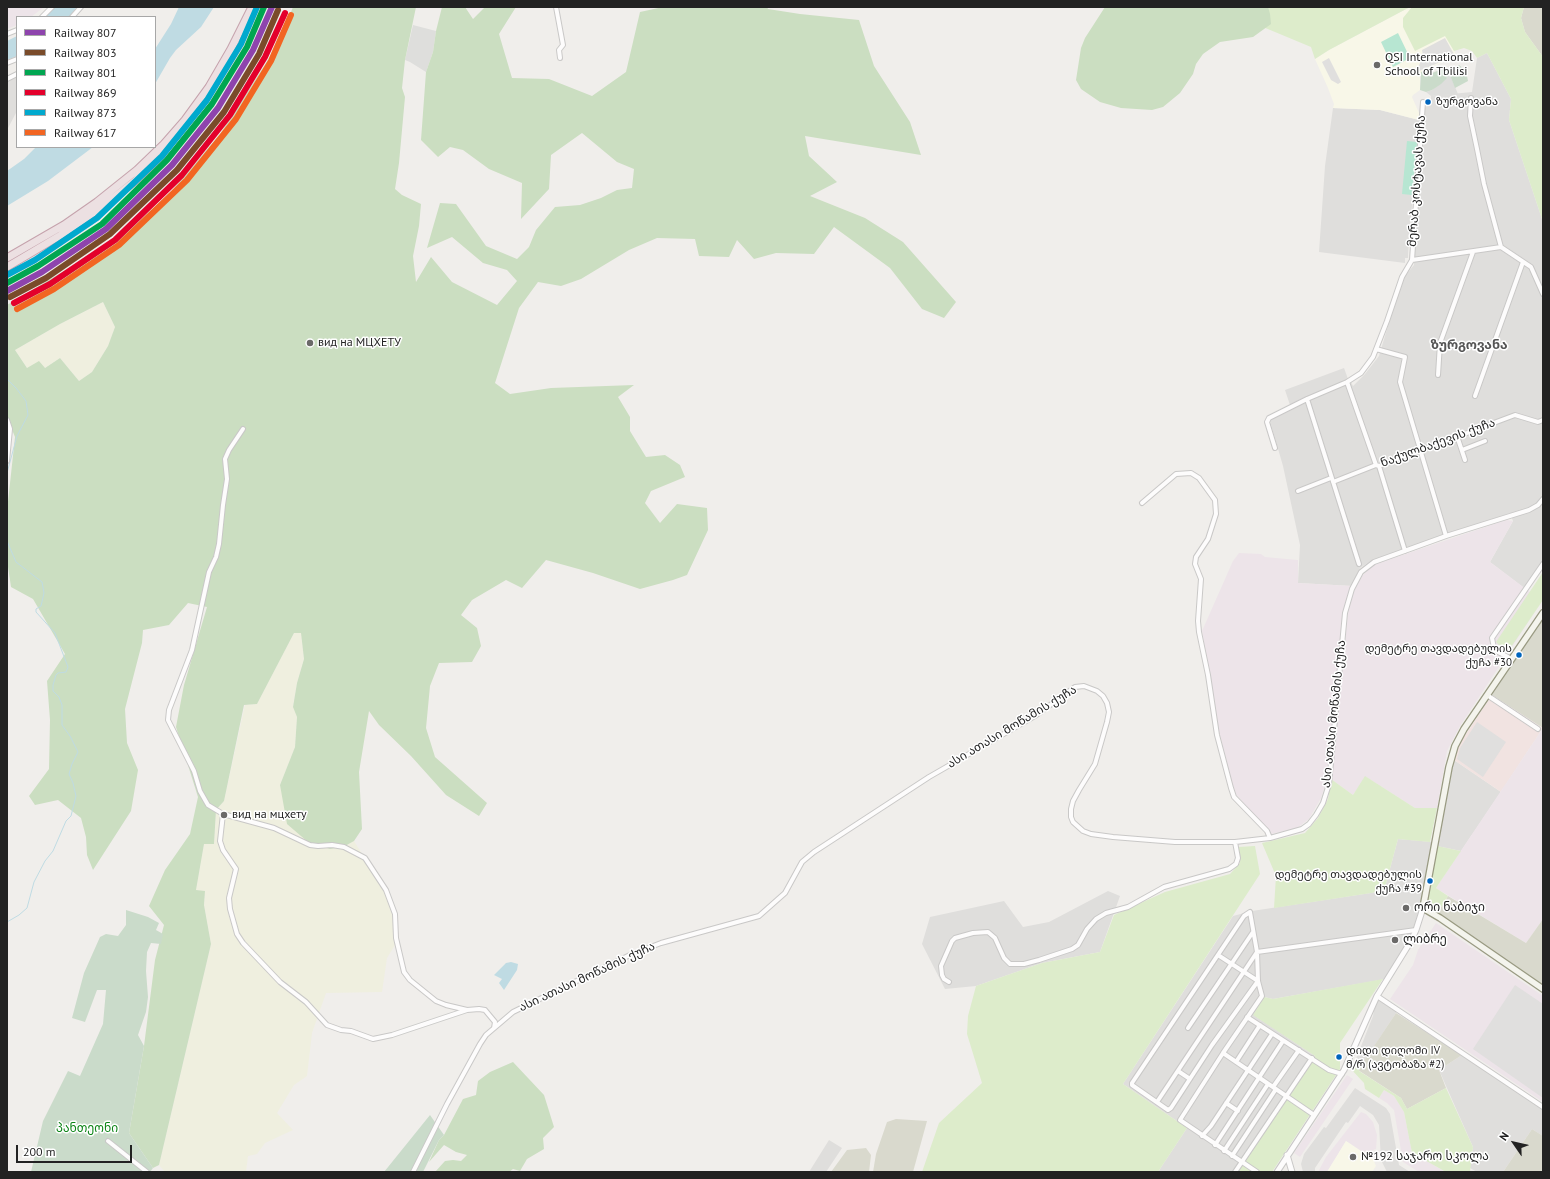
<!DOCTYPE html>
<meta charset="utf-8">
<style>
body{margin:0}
#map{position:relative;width:1550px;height:1179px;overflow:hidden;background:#f0eeeb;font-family:"PT Sans",sans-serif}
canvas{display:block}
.frame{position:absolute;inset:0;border:8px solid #222;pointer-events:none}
.legend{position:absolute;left:16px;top:16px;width:140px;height:132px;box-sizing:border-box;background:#fff;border:1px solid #a7a7a7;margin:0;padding:5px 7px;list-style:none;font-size:12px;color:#222}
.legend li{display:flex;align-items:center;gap:8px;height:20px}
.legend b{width:20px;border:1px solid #a7a7a7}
.north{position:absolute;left:1494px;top:1123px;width:40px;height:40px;-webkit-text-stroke:3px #fff;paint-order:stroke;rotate:304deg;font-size:11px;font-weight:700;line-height:16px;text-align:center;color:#222}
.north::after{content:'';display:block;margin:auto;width:14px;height:18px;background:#222;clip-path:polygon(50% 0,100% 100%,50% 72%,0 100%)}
.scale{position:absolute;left:16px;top:1145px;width:116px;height:18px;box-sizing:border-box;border:2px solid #222;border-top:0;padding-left:5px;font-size:12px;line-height:14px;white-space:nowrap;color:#222;-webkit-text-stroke:3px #fff;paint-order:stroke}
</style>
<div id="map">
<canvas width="1550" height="1179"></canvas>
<div class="frame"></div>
<ul class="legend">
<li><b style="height:5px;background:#8e44ad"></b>Railway 807</li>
<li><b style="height:5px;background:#7a4b2a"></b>Railway 803</li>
<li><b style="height:5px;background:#00a651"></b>Railway 801</li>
<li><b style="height:5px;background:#e4002b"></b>Railway 869</li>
<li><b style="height:5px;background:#00a9ce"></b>Railway 873</li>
<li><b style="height:5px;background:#f26522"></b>Railway 617</li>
</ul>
<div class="north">N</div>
<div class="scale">200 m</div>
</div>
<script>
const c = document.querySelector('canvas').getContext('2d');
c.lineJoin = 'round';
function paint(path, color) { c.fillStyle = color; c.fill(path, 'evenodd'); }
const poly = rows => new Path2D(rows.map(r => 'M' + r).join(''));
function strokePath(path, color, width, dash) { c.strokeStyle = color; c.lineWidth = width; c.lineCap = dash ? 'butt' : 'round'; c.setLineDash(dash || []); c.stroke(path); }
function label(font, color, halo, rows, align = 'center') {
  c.font = font + ' "PT Sans","Noto Sans Georgian",sans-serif'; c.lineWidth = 3; c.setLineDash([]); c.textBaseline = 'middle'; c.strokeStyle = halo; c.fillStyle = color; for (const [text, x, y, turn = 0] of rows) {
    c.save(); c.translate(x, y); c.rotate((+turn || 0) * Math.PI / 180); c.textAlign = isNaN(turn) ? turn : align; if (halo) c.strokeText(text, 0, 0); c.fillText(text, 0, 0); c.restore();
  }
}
paint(poly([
 [1487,53,1511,99,1509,120,1543,222,1543,560,1524,588,1490,562,1513,521,1510,513,1369,562,1360,568,1352,586,1298,583,1300,545,1283,466,1270,421,1271,417,1351,382,1353,386,1365,374,1379,356,1397,296,1404,277,1414,265,1414,232,1424,109,1431,102,1431,96,1472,92,1477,58],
 [17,77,17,111,7,130,7,81],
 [1333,108,1380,110,1419,120,1408,254,1408,258,1405,258,1405,263,1319,252,1325,166],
 [1344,368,1348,379,1290,405,1285,390],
 [1454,760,1501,792,1461,851,1437,846],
 [1398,839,1433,842,1421,908,1412,938,1386,979,1273,999,1264,997,1254,1015,1315,1056,1236,1172,1158,1172,1187,1128,1123,1084,1233,916,1252,911,1384,891],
 [1108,891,1120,896,1100,952,1042,963,976,986,945,989,922,944,930,917,1004,901,1023,927,1049,922],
 [1379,1000,1396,1011,1396,1013,1363,1063,1356,1059,1373,1016,1375,1005],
 [1462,1055,1543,1108,1543,1136,1532,1129,1503,1172,1477,1172,1470,1168,1473,1147,1439,1070],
 [1355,1088,1386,1108,1390,1114,1399,1165,1410,1172,1387,1172,1381,1160,1379,1125,1373,1115,1360,1106,1348,1123,1346,1122,1315,1168,1315,1172,1303,1172,1301,1164,1304,1154,1324,1127,1326,1128],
 [829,1140,842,1148,826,1172,809,1172]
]), '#dfdedc');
paint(poly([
 [1492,695,1543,728,1501,792,1454,760,1458,746]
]), '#f1e3e1');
paint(poly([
 [7,7,44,7,31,17,17,17,17,25,7,29],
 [1506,520,1513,521,1490,562,1542,601,1460,726,1447,751,1437,808,1415,808,1366,777,1353,795,1331,779,1348,613,1353,593,1362,576,1373,565],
 [1239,553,1261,554,1265,557,1298,560,1298,583,1352,586,1344,610,1326,782,1321,798,1309,819,1297,828,1271,834,1234,792,1219,731,1202,631,1233,561],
 [1543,728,1543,919,1526,943,1436,888],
 [1436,923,1543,996,1543,1102,1390,999,1413,965,1418,950],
 [1347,1075,1353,1079,1300,1157,1294,1153],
 [1384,1090,1394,1096,1404,1112,1412,1153,1446,1172,1419,1172,1403,1162,1394,1110,1387,1103,1379,1098],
 [1361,1112,1366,1114,1373,1122,1377,1135,1376,1149,1364,1153,1346,1141,1327,1172,1318,1172,1326,1157]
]), '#ede4e9');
paint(poly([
 [1410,7,1430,7,1457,56,1422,71,1420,77,1420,90,1413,95,1412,97,1420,115,1419,120,1380,110,1333,108,1334,104,1328,88,1315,59,1329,50],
 [1346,1141,1373,1159,1376,1166,1372,1172,1327,1172]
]), '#f8f7e8');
paint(poly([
 [413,25,436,31,433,52,426,72,410,62,405,60],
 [1450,75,1458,94,1431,96,1426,92,1432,90,1446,77]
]), '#dededc');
paint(poly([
 [1524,7,1543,7,1543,57,1525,32,1521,18],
 [1543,619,1543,728,1492,695],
 [1448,896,1526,943,1543,919,1543,986,1437,914],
 [1396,1013,1462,1055,1439,1070,1446,1088,1407,1109,1401,1098,1358,1070],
 [896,1119,927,1121,913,1172,873,1172,876,1154,887,1122],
 [1532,1129,1543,1136,1543,1172,1503,1172],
 [866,1148,871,1155,869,1172,831,1172,847,1150]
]), '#d9d9cd');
paint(poly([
 [103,302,115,327,108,346,92,372,79,381,60,358,45,368,27,368,15,350,60,324],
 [294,633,301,633,304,659,297,683,293,706,297,717,295,747,280,785,308,842,330,848,345,846,354,841,391,900,395,945,387,958,382,992,326,993,312,1033,307,1076,294,1085,277,1113,293,1130,265,1143,257,1154,248,1156,246,1172,165,1172,159,1165,211,944,204,905,205,892,196,890,204,844,214,844,216,810,224,801,245,705,257,704]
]), '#efefdf');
paint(poly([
 [1215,7,1410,7,1329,50,1315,59,1311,47],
 [1412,7,1524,7,1521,18,1525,32,1543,57,1543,222,1509,120,1511,99,1487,53,1477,58,1472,51,1464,48,1454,51,1445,36,1415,51,1403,27,1403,18],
 [1543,572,1543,600,1507,653,1496,642],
 [1365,776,1415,808,1437,808,1430,842,1398,839,1384,891,1274,908,1276,876,1262,843,1305,833,1318,818,1328,799,1331,779,1353,795],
 [1255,846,1260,874,1123,1084,1187,1128,1158,1172,922,1172,939,1123,982,1083,967,1034,968,1016,976,986,1042,963,1100,952,1114,915,1165,892,1230,874,1240,863,1238,847],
 [1437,846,1461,851,1436,888,1448,896,1437,914,1426,907],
 [1383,979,1340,1043,1340,1069,1272,1172,1236,1172,1315,1056,1253,1015,1264,997,1273,999],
 [1356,1059,1363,1063,1359,1071,1401,1098,1407,1109,1446,1088,1473,1147,1470,1172,1446,1172,1412,1153,1404,1112,1394,1096,1384,1090,1379,1098,1365,1089,1364,1083,1350,1068]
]), '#ddeccb');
paint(poly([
 [293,7,416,7,405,60,402,88,405,97,399,163,395,189,402,195,421,204,419,226,413,256,416,282,431,257,452,282,497,305,517,281,507,270,483,263,452,237,427,248,440,203,456,204,486,246,517,259,529,247,536,230,555,207,580,205,601,198,617,190,632,188,634,169,617,162,582,133,551,155,549,189,521,219,522,183,489,169,463,150,450,147,438,157,421,140,426,72,433,52,436,31,442,7,465,7,473,19,485,7,516,7,499,34,512,78,549,79,592,96,626,72,640,12,663,7,767,7,768,9,800,14,859,20,874,66,910,122,921,155,805,136,809,156,837,182,810,196,865,218,903,242,956,302,944,318,922,309,890,268,834,227,814,254,776,253,754,259,737,240,729,257,699,256,695,239,657,238,629,250,581,279,561,286,538,282,519,308,495,383,510,394,551,388,634,385,618,397,630,417,630,431,646,457,665,455,680,465,685,477,651,491,645,503,660,523,677,504,707,508,708,530,687,575,673,580,640,589,593,573,546,560,522,588,506,580,472,600,461,615,477,628,481,646,472,662,439,663,430,686,426,728,435,757,487,803,479,816,446,795,411,756,379,725,369,711,359,772,362,829,354,841,345,846,330,849,308,842,287,824,280,785,295,747,297,717,293,707,297,683,304,659,301,633,294,633,257,704,244,705,224,801,216,810,214,844,204,844,196,890,205,891,204,905,211,944,159,1165,153,1168,129,1133,144,1046,155,960,164,925,149,906,165,870,190,834,198,797,176,727,184,685,207,607,188,603,169,625,143,630,142,643,125,709,127,743,138,770,131,811,93,870,87,855,86,837,81,818,58,800,35,805,29,796,49,769,50,720,47,681,65,654,33,599,11,587,7,560,7,511,15,437,7,417,7,305,122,236,170,193,220,134,277,46],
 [103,302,115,327,108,346,92,372,79,381,60,358,45,368,39,361,27,368,15,350,60,324],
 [1105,7,1268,7,1270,14,1271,24,1253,37,1220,42,1203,54,1196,64,1193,74,1180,93,1163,107,1152,110,1121,108,1100,102,1081,89,1076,80,1081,48,1085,38],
 [513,1062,544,1095,554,1127,543,1138,544,1149,527,1159,520,1171,513,1169,509,1172,435,1172,445,1161,453,1160,461,1161,467,1155,456,1152,444,1145,429,1162,439,1140,444,1135,463,1099,476,1095,478,1081,490,1072]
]), '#cbdec1');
paint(poly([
 [1459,65,1466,71,1468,81,1455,88,1450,75,1446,77,1447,78,1441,84,1432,90,1426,92,1420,90,1421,72,1428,70,1430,74,1444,68,1446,75],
 [126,910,148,917,159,923,156,930,163,934,161,944,151,943,147,952,146,971,148,997,146,1012,138,1035,144,1046,129,1133,153,1168,150,1172,31,1172,43,1121,68,1071,80,1076,103,1024,106,990,97,990,85,1022,72,1018,84,973,100,937,106,934,118,936,126,925],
 [430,1115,444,1135,439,1140,423,1172,384,1172]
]), '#cadbca');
paint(poly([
 [1398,33,1410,58,1393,67,1381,42],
 [1407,141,1417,142,1412,195,1402,194]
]), '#b7e6d2');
paint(poly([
 [1445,38,1455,56,1419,71,1417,70,1423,56,1422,50],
 [1329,58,1341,82,1338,84,1331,80,1322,62],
 [1477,722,1506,742,1483,777,1457,759,1460,748],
 [1515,985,1543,1004,1543,1098,1473,1049]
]), '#e0dfde');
paint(poly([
 [53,7,77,7,69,17,43,17],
 [179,7,214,7,201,27,176,50,170,58,155,84,155,49,171,24],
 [17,36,17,56,7,60,7,41],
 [36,147,93,147,48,181,7,206,7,171,24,159],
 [511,962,518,964,517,970,504,990,499,983,502,979,494,975,506,963]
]), '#bfdbe3');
strokePath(poly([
 [7,274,101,215,163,161,186,139,215,99,233,71,265,7],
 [7,379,16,388,26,401,28,415,17,436,7,473],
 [7,541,16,562,42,582,44,593,41,606,36,609,36,612,55,633,68,667,66,672,58,673,56,675,53,685,53,691,59,697,62,705,62,725,70,736,78,752,72,764,69,774,73,783,76,796,71,816,66,821,53,851,45,861,34,882,27,908,19,915,7,922]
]), '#bfdbe3', 1);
const minor = poly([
 [556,7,563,45,559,50,560,58],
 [42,17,52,7],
 [72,17,81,7],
 [7,34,17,30],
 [7,63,17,59],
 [7,79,17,74],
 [1471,98,1470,116,1477,149,1484,184,1501,247],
 [1412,260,1501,247,1531,267,1543,294],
 [1376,349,1405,357,1400,382,1446,536],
 [1438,375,1440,343,1473,252],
 [1347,382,1376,465],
 [1475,396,1523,262],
 [1307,399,1359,564],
 [7,420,10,429,7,461],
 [243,429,229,450,225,459,227,479,223,505,219,544,216,557,209,572,192,650,169,710,168,720,194,771,200,791,208,805,223,814,274,828,310,845,318,846,332,845,344,847,365,858,386,890,395,914,396,938,404,972,410,980,436,1001,446,1005,467,1010],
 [1457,436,1465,460],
 [1275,448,1267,422,1269,418,1307,399,1347,382,1361,373,1373,357,1387,321,1402,277,1412,260,1423,102],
 [1462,450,1485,441],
 [1379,466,1405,551],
 [1333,482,1376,465,1379,466,1515,415,1538,422,1543,420],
 [1298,491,1331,478],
 [1142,503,1176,474,1191,473,1199,478,1215,500,1216,514,1208,539,1196,557,1195,564,1201,579,1198,621,1199,632,1208,675,1217,735,1231,788,1234,797,1267,831,1270,838],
 [1512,659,1498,652,1494,648,1492,638,1543,564],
 [1487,695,1538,729],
 [223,814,220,841,223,850,236,869,229,898,230,909,237,934,243,943,280,982,306,1002,327,1025,341,1030,351,1031,373,1039,392,1035,467,1010,479,1009,485,1010,495,1022,494,1028],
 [1250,912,1257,952,1258,981,1212,1045,1171,1108,1168,1110,1132,1085,1132,1083,1244,916,1250,912],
 [1218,955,1258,981],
 [1258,981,1262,996,1223,1053,1314,1115],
 [949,982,944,979,942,975,941,966,952,941,955,938,973,933,988,932,995,938,1004,958,1010,964,1024,964,1039,960,1072,949,1078,945,1087,929,1096,919,1106,913,1128,907,1164,887,1229,869,1236,864,1238,858,1235,842],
 [1377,996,1543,1107],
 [1247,1017,1329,1070,1342,1074],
 [1188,1028,1253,932],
 [1223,1053,1180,1120,1257,1172],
 [1236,1062,1260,1025],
 [1178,1071,1190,1079],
 [1273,1087,1299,1050],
 [1157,1102,1257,952,1416,930],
 [1226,1103,1238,1111],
 [1202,1136,1211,1126,1272,1034],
 [108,1141,147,1172],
 [1215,1145,1283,1041],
 [1224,1151,1268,1084],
 [1232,1156,1276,1089],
 [413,1172,447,1104,480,1044,486,1035,513,1012,630,955,661,943,759,916,785,893,802,862,814,852,929,777,1035,716,1075,687,1084,686,1097,691,1103,696,1107,703,1109,712,1107,722,1095,764,1079,790,1073,801,1071,809,1071,817,1073,822,1083,831,1091,834,1113,837,1175,842,1235,842,1270,838,1302,829,1309,824,1316,815,1323,803,1329,784,1345,613,1352,589,1361,572,1374,562,1446,536,1529,510,1538,505,1543,499],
 [1235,1172,1312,1058]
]);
const tertiary = poly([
 [1287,1155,1292,1172],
 [1277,1172,1344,1070,1377,996,1411,941,1416,930,1423,908]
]);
const secondary = poly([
 [1543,613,1464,729,1455,746,1449,767,1423,908,1440,918,1543,989]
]);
const motorway = poly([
 [7,258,64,225,97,202,137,170,164,144,185,120,209,87,231,49,252,7],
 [7,267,61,235,103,206,135,181,165,152,188,128,208,102,245,39,260,7]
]);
strokePath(minor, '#c9c8c7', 6);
strokePath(tertiary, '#c9c8c7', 7);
strokePath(secondary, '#999a82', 8);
strokePath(motorway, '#c5a2ac', 9);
strokePath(minor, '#fdfcfc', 4);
strokePath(tertiary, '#fdfcfc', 5);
strokePath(secondary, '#f4f4ed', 5.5);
strokePath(motorway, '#ece0e2', 7);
strokePath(poly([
 [7,291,42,272,106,229,172,165,218,108,253,50,272,7]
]), '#8e44ad', 6);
strokePath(poly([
 [10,297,46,278,110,234,177,170,224,112,259,54,278,10]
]), '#7a4b2a', 6);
strokePath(poly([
 [7,283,38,266,102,224,167,160,212,104,247,47,264,7]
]), '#00a651', 6);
strokePath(poly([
 [14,303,50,284,115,240,182,175,230,115,265,57,285,13]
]), '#e4002b', 6);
strokePath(poly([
 [7,275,35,260,97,218,162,156,207,100,241,44,257,7]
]), '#00a9ce', 6);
strokePath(poly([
 [17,309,54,289,119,245,187,180,236,119,271,61,291,15]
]), '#f26522', 6);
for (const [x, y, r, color] of [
 [1377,65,4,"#6a6968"],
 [1428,102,3.5,"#0065bd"],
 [310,343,4,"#6a6968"],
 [1519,655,3.5,"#0065bd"],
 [224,815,4,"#6a6968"],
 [1430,881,3.5,"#0065bd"],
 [1406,908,4,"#6a6968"],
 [1395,940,4,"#6a6968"],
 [1339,1057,3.5,"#0065bd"],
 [1353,1157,4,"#6a6968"]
]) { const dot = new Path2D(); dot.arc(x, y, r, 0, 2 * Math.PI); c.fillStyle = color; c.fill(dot); strokePath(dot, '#fff', 1.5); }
label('11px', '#222', '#fff', [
 ["ზურგოვანა",1436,102],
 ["დემეტრე თავდადებულის",1512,649,"right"],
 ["ქუჩა #30",1512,663,"right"],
 ["დემეტრე თავდადებულის",1422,875,"right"],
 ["ქუჩა #39",1422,889,"right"],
 ["დიდი დიღომი IV",1346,1051],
 ["მ/რ (ავტობაზა #2)",1346,1065]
], 'left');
label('12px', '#222', '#fff', [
 ["QSI International",1385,58],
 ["School of Tbilisi",1385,72],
 ["вид на МЦХЕТУ",318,343],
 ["вид на мцхету",232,815],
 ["ორი ნაბიჯი",1414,908],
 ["ლიბრე",1403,940],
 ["№192 საჯარო სკოლა",1361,1157]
], 'left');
label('12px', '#222', '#fff', [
 ["მერაბ კოსტავას ქუჩა",1417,181,-86],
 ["ნაქულბაქევის ქუჩა",1438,443,-20],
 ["ასი ათასი მოწამის ქუჩა",1334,714,-84],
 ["ასი ათასი მოწამის ქუჩა",1012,727,-31],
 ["ასი ათასი მოწამის ქუჩა",587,977,-25]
]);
label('12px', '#0c8416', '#fff', [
 ["პანთეონი",87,1129]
]);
label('bold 13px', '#555', '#fff', [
 ["ზურგოვანა",1469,345]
]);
</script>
